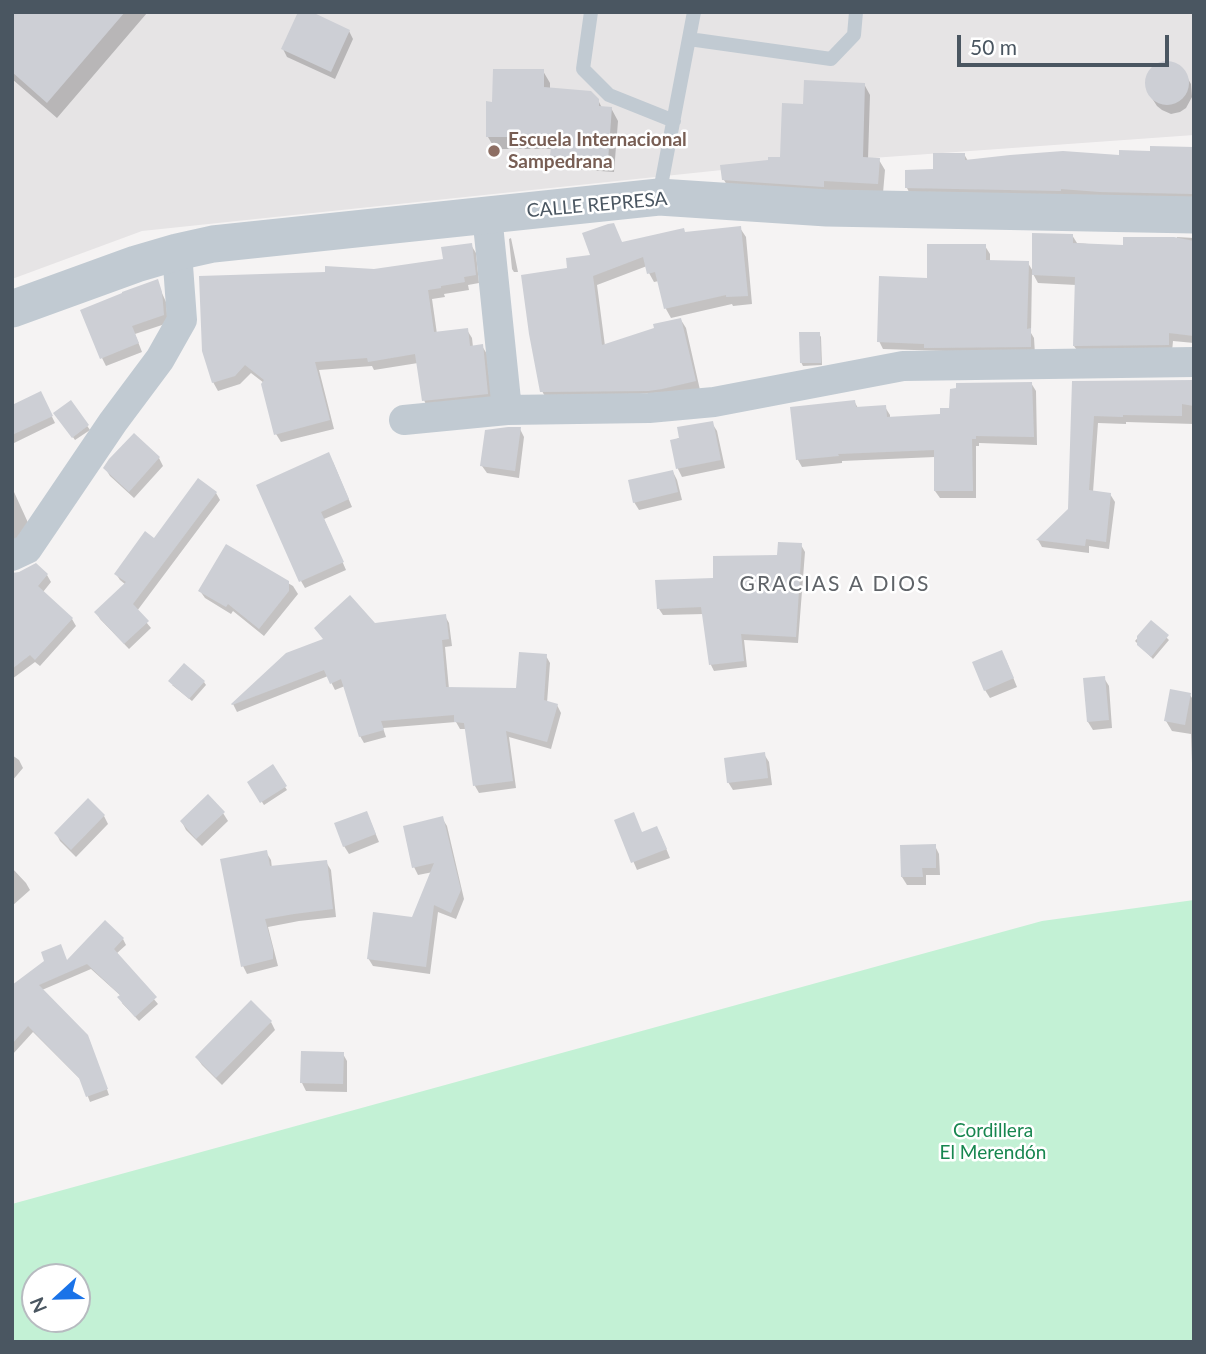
<!DOCTYPE html>
<meta charset="utf-8">
<style>
body{margin:0}
#map{position:relative;width:1206px;height:1354px;overflow:hidden;background:#f5f3f3;font-family:Lato,sans-serif}
canvas{display:block}
.frame{position:absolute;inset:0;border:14px solid #4a5661;pointer-events:none}
.north{position:absolute;left:21px;top:1263px;width:70px;height:70px;box-sizing:border-box;background:#fff;border:2px solid #b7bbc0;border-radius:50%;rotate:248deg;font-size:19px;font-weight:700;line-height:28px;text-align:center;color:#4a5661}
.north::after{content:'';display:block;margin:auto;width:24px;height:32px;background:#1a73e8;clip-path:polygon(50% 0,100% 100%,50% 72%,0 100%)}
.scale{position:absolute;left:957px;top:35px;width:212px;height:32px;box-sizing:border-box;border:4px solid #4a5661;border-top:0;padding-left:9px;font-size:21px;line-height:24px;white-space:nowrap;color:#4a5661;-webkit-text-stroke:5px #fff;paint-order:stroke}
</style>
<div id="map">
<canvas width="1206" height="1354"></canvas>
<div class="frame"></div>
<div class="north">N</div>
<div class="scale">50 m</div>
</div>
<script>
const c = document.querySelector('canvas').getContext('2d');
c.lineJoin = 'round';
function paint(path, color) { c.fillStyle = color; c.fill(path, 'evenodd'); }
const poly = rows => new Path2D(rows.map(r => 'M' + r).join(''));
function strokePath(path, color, width, dash) { c.strokeStyle = color; c.lineWidth = width; c.lineCap = dash ? 'butt' : 'round'; c.setLineDash(dash || []); c.stroke(path); }
function label(font, color, halo, rows, align = 'center') {
  c.font = font + ' Lato,sans-serif'; c.lineWidth = 5; c.setLineDash([]); c.textBaseline = 'middle'; c.strokeStyle = halo; c.fillStyle = color; for (const [text, x, y, turn = 0] of rows) {
    c.save(); c.translate(x, y); c.rotate((+turn || 0) * Math.PI / 180); c.textAlign = isNaN(turn) ? turn : align; if (halo) c.strokeText(text, 0, 0); c.fillText(text, 0, 0); c.restore();
  }
}
paint(poly([
 [12,12,1194,12,1194,135,760,166,142,231,12,279]
]), '#e6e4e5');
paint(poly([
 [1194,900,1194,1342,12,1342,12,1204,1042,921],
 [35,1277,77,1277,77,1319,35,1319]
]), '#c3f1d5');
paint(poly([
 [12,12,147,12,147,13,57,118,12,79],
 [349,31,353,39,335,79,287,57,283,49],
 [1162,63,1176,65,1182,69,1191,84,1192,97,1186,108,1180,112,1171,114,1162,110,1157,106,1148,92,1147,77,1150,71],
 [543,71,550,83,550,89,598,100,602,108,611,108,618,121,614,172,559,168,552,156,552,149,495,149,488,137,494,104],
 [864,84,870,95,868,159,879,160,885,170,883,193,730,190,724,180,782,159],
 [1194,149,1194,201,911,196,907,188,964,154,968,161,1121,157],
 [613,225,622,243,685,233,740,228,746,237,752,304,733,306,732,304,671,318,666,309,659,281,654,282,649,273,647,266,597,285,605,346,681,320,686,328,700,390,547,400,542,391,569,270,593,257],
 [1072,235,1077,243,1124,247,1177,239,1177,237,1194,238,1194,343,1173,341,1172,352,1079,353,1074,346,1076,285,1038,283,1032,272,1031,333,1034,338,1035,354,883,349,879,341,928,280,985,246,990,254,990,262,1028,263,1034,273],
 [511,238,518,272,514,272,512,269,509,239],
 [471,245,476,253,479,283,468,285,469,290,444,294,445,297,432,299,437,334,467,330,472,338,473,347,482,346,487,354,492,403,428,409,424,400,418,363,374,370,372,366,319,370,334,429,281,442,276,434,264,383,251,373,240,384,218,391,213,382,374,271,445,260],
 [157,282,166,302,168,323,135,334,142,352,106,366,102,358],
 [819,334,821,337,822,365,803,366,801,362],
 [1194,381,1194,424,1126,422,1126,424,1098,423,1093,492,1110,494,1115,502,1109,549,1089,546,1089,553,1042,547,1038,540,1070,509,1073,383],
 [1031,383,1036,391,1037,445,979,443,979,446,976,446,976,498,940,498,935,491,935,457,842,461,842,463,802,467,798,460,792,409,854,401,858,408,885,407,890,415,890,419,942,416,951,410],
 [44,400,55,423,12,444,12,407],
 [71,402,90,430,75,440,56,413],
 [712,423,717,431,725,468,682,477,678,469,672,441],
 [520,429,524,437,519,478,487,473,482,466],
 [134,435,159,458,163,466,134,498,110,476,105,468],
 [333,462,352,507,324,519,346,570,305,588,301,581],
 [673,472,677,480,682,500,639,510,634,502],
 [199,480,216,493,220,500,137,611,151,628,129,649,100,619,96,612,126,585,120,580,116,574,155,541],
 [14,492,30,527,12,546,12,493],
 [801,545,805,552,798,643,744,640,747,667,714,671,711,665,704,614,663,615,659,609,715,580,778,557],
 [226,547,293,586,298,594,264,636,233,611,231,614,205,598,200,591],
 [12,575,47,575,51,582,43,592,72,619,76,626,40,666,35,662,12,679],
 [445,616,449,623,452,646,445,647,449,689,518,689,546,656,550,663,547,703,557,705,561,713,551,749,509,737,516,788,479,793,475,786,467,729,460,729,456,722,383,728,386,737,364,743,360,736,345,686,335,690,328,676,237,712,233,704,375,625],
 [1151,623,1169,640,1153,659,1135,641],
 [1006,660,1017,687,990,698,985,690],
 [1104,678,1109,686,1112,728,1093,730,1088,722,1085,680],
 [204,682,206,685,192,701,172,685],
 [1190,695,1194,701,1194,822,1191,734,1172,731,1166,721],
 [764,754,769,762,772,785,733,790,728,782],
 [12,755,19,760,23,768,12,781],
 [272,767,287,790,264,805,249,782],
 [88,801,104,816,108,824,76,857,60,841,56,833],
 [223,813,228,821,202,846,186,830,182,822],
 [367,813,379,842,349,854,344,846],
 [442,818,447,826,464,899,456,919,438,912,430,974,373,966,368,958,413,919,433,872,418,875,414,867],
 [616,821,643,834,661,836,670,858,637,870],
 [935,846,939,854,940,875,926,875,926,885,907,885,902,877],
 [266,852,271,860,272,868,326,862,331,870,336,917,299,921,268,927,278,966,247,974,243,966],
 [12,868,26,883,30,890,12,906],
 [123,939,126,945,116,954,158,1004,139,1021,122,1003,121,996,91,969,42,990,90,1042,109,1095,90,1102,82,1081,33,1032,12,1055,12,987],
 [271,1022,275,1030,222,1085,202,1065,197,1058],
 [343,1054,347,1061,347,1092,306,1091,302,1083]
]), '#0003');
paint(poly([
 [12,12,125,12,47,103,12,72],
 [298,12,312,12,350,30,331,72,281,49],
 '1145 83a22 22 0 1 1 44 0a22 22 0 1 1-44 0Z',
 [493,69,544,69,544,87,591,91,599,99,599,106,612,107,608,161,550,156,552,137,486,137,486,101,492,102],
 [804,80,865,83,863,157,880,158,878,184,824,181,824,187,722,180,720,165,768,160,768,157,780,157,782,103,803,104],
 [1150,146,1194,147,1194,194,1100,192,1061,189,1061,191,905,188,905,170,933,169,933,153,965,153,965,160,1010,155,1063,151,1119,155,1119,150,1150,151],
 [614,223,622,242,684,228,685,232,741,226,748,296,726,297,726,295,664,309,655,272,647,274,643,257,593,276,602,345,654,328,653,324,681,318,696,381,662,389,648,391,540,392,529,334,521,275,567,268,566,258,590,255,582,233,608,224],
 [1032,233,1073,234,1073,243,1123,245,1123,237,1174,237,1194,241,1194,336,1169,333,1169,345,1073,346,1075,277,1032,275],
 [472,243,476,275,464,277,465,282,441,286,441,288,428,290,434,332,468,328,470,346,483,344,488,394,422,401,415,354,368,362,367,358,315,362,330,420,274,435,261,384,264,380,245,365,235,376,212,383,202,351,199,276,325,272,325,266,374,269,443,259,441,247],
 [927,244,986,244,986,260,1029,261,1027,329,1031,328,1031,347,924,348,924,344,877,342,879,276,927,278],
 [158,279,162,292,164,315,132,326,139,343,100,359,80,310,122,293,122,292],
 [799,332,820,332,821,363,800,363],
 [1194,380,1194,406,1182,404,1182,416,1123,415,1123,417,1094,416,1089,490,1111,493,1106,542,1086,539,1085,546,1036,540,1068,509,1072,381],
 [1032,382,1034,437,976,436,976,439,972,439,973,491,934,491,934,450,838,454,839,456,796,460,790,407,855,400,856,407,886,405,887,417,940,414,940,408,949,408,950,389,956,388,956,383],
 [41,391,53,416,12,435,12,405],
 [71,400,89,425,72,438,53,413],
 [713,421,721,460,676,469,670,440,679,438,677,427],
 [508,427,521,427,515,471,480,466,485,430],
 [134,433,160,457,129,492,103,468,109,459],
 [329,452,349,499,321,512,344,562,299,582,256,485],
 [673,470,678,492,633,503,628,480],
 [198,478,217,492,133,604,149,621,124,644,94,612,126,582,114,574,145,531,154,538],
 [778,542,802,543,796,637,741,634,744,661,709,665,701,607,657,609,655,580,713,578,713,556,777,555],
 [226,544,289,581,289,591,259,629,228,604,226,607,198,591],
 [36,563,48,574,38,586,73,618,35,660,30,655,12,669,12,573,19,572],
 [350,595,375,623,446,614,449,639,442,640,446,687,516,688,519,652,547,654,544,700,558,704,547,742,506,731,513,781,473,786,464,723,454,722,454,715,381,721,384,730,359,737,341,679,330,684,324,670,232,705,231,704,286,653,323,639,314,628],
 [1151,620,1169,635,1151,657,1137,645,1137,636],
 [1002,650,1014,678,984,691,972,662],
 [184,663,205,681,189,699,168,681],
 [1105,676,1109,720,1087,722,1083,678],
 [1170,689,1191,693,1185,725,1164,721],
 [765,752,768,778,727,783,724,758],
 [273,764,287,786,260,803,247,782],
 [208,794,225,812,196,839,180,821],
 [88,798,105,815,71,850,54,833],
 [367,811,376,834,343,847,334,823],
 [634,812,642,832,657,826,667,849,631,863,614,820],
 [443,816,461,890,451,913,434,905,426,967,367,959,373,912,412,917,434,863,412,868,403,826],
 [936,844,936,868,922,868,923,877,901,877,900,845],
 [267,850,270,866,327,860,333,909,294,914,265,919,273,949,273,959,241,967,220,859],
 [105,920,124,938,114,949,157,997,135,1017,117,997,120,995,87,964,39,985,88,1035,108,1089,86,1097,79,1078,28,1026,12,1044,12,985,44,961,41,952,61,944,67,960],
 [251,1000,272,1021,216,1078,195,1057],
 [301,1051,344,1052,343,1084,300,1083]
]), '#cdcfd5');
strokePath(poly([
 [591,12,583,69,609,95,674,121],
 [689,39,831,59,854,35,856,12],
 [659,196,694,12]
]), '#c1cad2', 14);
strokePath(poly([
 [487,215,507,410],
 [404,420,507,410,649,408,714,402,903,366,1194,362],
 [12,556,27,549,113,422,160,359,182,320,177,252]
]), '#c1cad2', 30);
strokePath(poly([
 [12,309,136,264,177,252,213,244,659,197,827,208,1194,215]
]), '#c1cad2', 37);
for (const [x, y, r, color] of [
 [494,151,7,"#8d6e63"]
]) { const dot = new Path2D(); dot.arc(x, y, r, 0, 2 * Math.PI); c.fillStyle = color; c.fill(dot); strokePath(dot, '#fff', 2.5); }
label('bold 19px', '#785e54', '#fff', [
 ["Escuela Internacional",508,140],
 ["Sampedrana",508,162]
], 'left');
label('19px', '#4a5661', '#fff', [
 ["CALLE REPRESA",597,205,-5]
]);
label('19px', '#17864f', '#fff', [
 ["Cordillera",993,1131],
 ["El Merendón",993,1153]
]);
c.letterSpacing = '2px';
label('21px', '#5f6368', '#fff', [
 ["GRACIAS A DIOS",835,584]
]);
c.letterSpacing = '0px';
</script>
